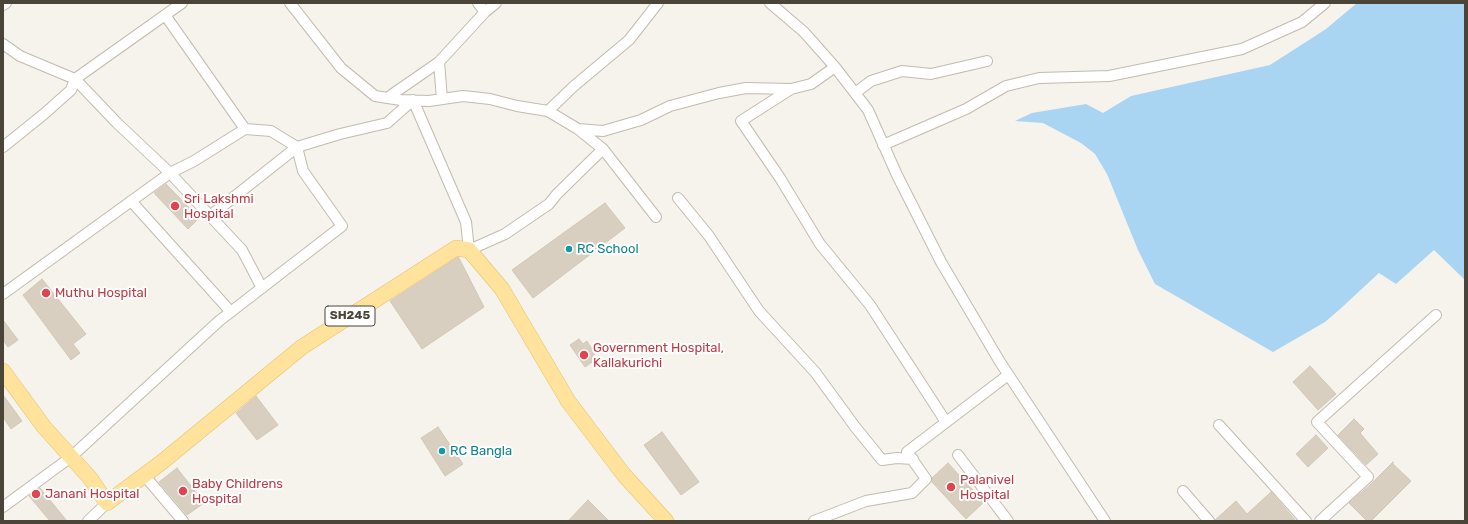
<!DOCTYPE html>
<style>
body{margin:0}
#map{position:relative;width:1468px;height:524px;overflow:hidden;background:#f6f3ec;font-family:Rubik,sans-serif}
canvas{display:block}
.frame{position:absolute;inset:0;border:4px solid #4b4439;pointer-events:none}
</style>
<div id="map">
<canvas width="1468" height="524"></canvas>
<div class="frame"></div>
</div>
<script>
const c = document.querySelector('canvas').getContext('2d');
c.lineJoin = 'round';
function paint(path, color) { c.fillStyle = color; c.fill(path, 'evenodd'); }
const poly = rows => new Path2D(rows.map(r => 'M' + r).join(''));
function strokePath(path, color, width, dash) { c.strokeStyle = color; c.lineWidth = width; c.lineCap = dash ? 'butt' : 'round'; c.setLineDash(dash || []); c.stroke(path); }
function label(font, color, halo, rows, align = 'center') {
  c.font = font + ' Rubik,sans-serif'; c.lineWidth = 4; c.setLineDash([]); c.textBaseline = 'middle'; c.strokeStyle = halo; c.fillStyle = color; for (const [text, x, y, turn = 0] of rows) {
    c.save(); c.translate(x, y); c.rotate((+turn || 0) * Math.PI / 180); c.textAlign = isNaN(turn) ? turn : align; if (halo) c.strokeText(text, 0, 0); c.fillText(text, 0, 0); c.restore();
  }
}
paint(poly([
 [1357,3,1465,3,1465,280,1434,250,1396,284,1379,273,1339,310,1325,322,1273,352,1155,284,1138,250,1107,174,1095,154,1081,143,1043,123,1015,121,1032,113,1086,104,1103,113,1131,96,1270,65,1326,29]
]), '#a9d4f2');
const building = poly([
 [166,184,199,218,188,229,154,193,166,184],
 [605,203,625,228,533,298,512,270,605,203],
 [458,257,459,258,484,307,422,349,390,301,458,257],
 [42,279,86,334,73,344,80,353,71,360,23,295,42,279],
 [3,320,18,340,8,347,3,340,3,320],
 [579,339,583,344,587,341,595,354,592,356,595,360,585,367,570,345,579,339],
 [1310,366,1336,394,1318,410,1293,382,1310,366],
 [3,395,22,421,11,429,3,417,3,395],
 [256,396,278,425,257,440,236,413,256,396],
 [1354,419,1364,429,1360,433,1378,454,1366,465,1338,435,1354,419],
 [438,427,463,464,445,476,421,438,438,427],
 [662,432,699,482,681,495,644,445,662,432],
 [1316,435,1328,448,1308,467,1296,454,1316,435],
 [1393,462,1393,464,1411,481,1371,521,1367,521,1349,503,1370,485,1393,462],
 [948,463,984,502,966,519,932,482,932,478,948,463],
 [177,468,204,503,187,515,159,482,177,468],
 [40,488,67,521,50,521,29,496,40,488],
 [1271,492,1296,521,1215,521,1215,520,1236,501,1247,514,1271,492],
 [588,500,609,521,568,521,588,500]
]);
paint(building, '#d8cfc1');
strokePath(building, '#d3c7b4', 1);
const street = poly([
 [290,3,341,68,375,96,401,100,429,101,463,96,490,99,517,106,548,111,578,129,603,131,641,120,670,106,719,93,746,88,791,89,811,84,835,67],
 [478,3,485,12],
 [770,3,804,32,835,67,868,110,897,175,941,262,1000,362,1105,521],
 [3,5,6,3],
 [165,15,245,129],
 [3,44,20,56,75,79,117,123,170,173,242,250,262,288],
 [791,89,741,121,780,178,820,244,870,305,946,422],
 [855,93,871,81,902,71,931,74,987,61],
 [387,98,439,62],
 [442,99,439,62,485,12,496,3],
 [548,111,574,86,629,40,658,3],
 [578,129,603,149,656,217],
 [883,145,966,109,1006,86,1039,78,1109,76,1242,49,1302,22,1325,3],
 [3,147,44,114,71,90,75,79,182,3],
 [678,198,709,236,759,311,815,372,856,428,882,460,897,458,913,459],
 [131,201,231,312],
 [3,294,170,173,194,161,245,129,271,131,297,147,340,134,387,123,413,100,466,222,469,250,505,234,549,204,557,194,603,149],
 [1219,425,1306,521],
 [958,455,1008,521],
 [144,475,183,521],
 [1183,491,1209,521],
 [3,507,71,457,219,321,342,226,303,171,297,147,210,216],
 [88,521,107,503],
 [814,521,866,501,912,493,926,479,907,452,1008,375],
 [1320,521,1368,477,1317,422,1436,315]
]);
const primary = poly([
 [3,371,44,427,90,478,107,503,162,462,302,347,456,248,469,250,502,289,568,401,624,475,666,521]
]);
strokePath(street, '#c2bbae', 12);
strokePath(primary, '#e6c16a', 16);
strokePath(street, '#fff', 10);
strokePath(primary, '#ffe39c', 15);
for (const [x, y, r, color] of [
 [175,206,5,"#e0444e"],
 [569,249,4,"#0f9aa8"],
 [46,293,5,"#e0444e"],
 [584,355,5,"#e0444e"],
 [442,451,4,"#0f9aa8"],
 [951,487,5,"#e0444e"],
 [183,491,5,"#e0444e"],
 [36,494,5,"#e0444e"]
]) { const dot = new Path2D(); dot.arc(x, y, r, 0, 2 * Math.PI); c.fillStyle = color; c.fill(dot); strokePath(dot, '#fff', 1.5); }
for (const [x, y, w] of [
 [350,316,50]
]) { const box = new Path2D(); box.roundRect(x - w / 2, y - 10, w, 20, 3); c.fillStyle = '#fff'; c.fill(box); strokePath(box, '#4b4439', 1); }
label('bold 12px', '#4b4439', null, [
 ["SH245",350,316]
]);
label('13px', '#be3a42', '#fff', [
 ["Sri Lakshmi",184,199],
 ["Hospital",184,214],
 ["Muthu Hospital",55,293],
 ["Government Hospital,",593,348],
 ["Kallakurichi",593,363],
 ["Palanivel",960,480],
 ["Hospital",960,495],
 ["Baby Childrens",192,484],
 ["Hospital",192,499],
 ["Janani Hospital",45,494]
], 'left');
label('13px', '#0d838f', '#fff', [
 ["RC School",577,249],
 ["RC Bangla",450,451]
], 'left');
</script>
